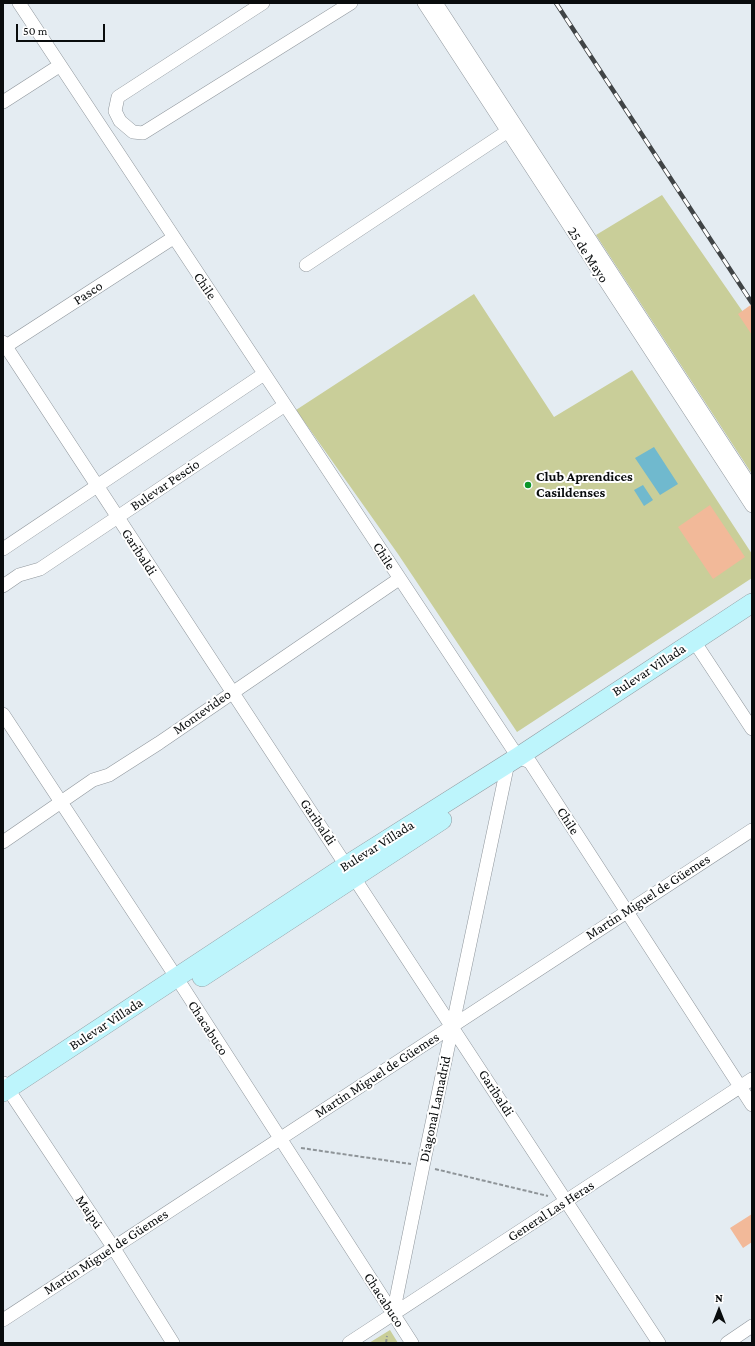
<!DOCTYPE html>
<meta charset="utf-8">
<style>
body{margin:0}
#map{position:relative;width:755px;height:1346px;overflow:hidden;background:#e4ecf2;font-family:"Crimson Pro",serif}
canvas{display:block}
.frame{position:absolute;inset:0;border:4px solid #090c0d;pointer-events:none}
.north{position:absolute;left:699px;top:1290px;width:40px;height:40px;-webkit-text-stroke:3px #fff;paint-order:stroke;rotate:0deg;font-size:11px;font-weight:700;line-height:16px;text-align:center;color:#090c0d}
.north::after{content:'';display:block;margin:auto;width:14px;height:18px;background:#090c0d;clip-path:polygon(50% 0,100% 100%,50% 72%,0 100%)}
.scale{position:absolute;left:16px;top:24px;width:89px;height:18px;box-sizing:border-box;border:2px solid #090c0d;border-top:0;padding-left:5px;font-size:12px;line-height:14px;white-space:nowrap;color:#090c0d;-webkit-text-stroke:3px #fff;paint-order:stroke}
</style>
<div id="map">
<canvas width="755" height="1346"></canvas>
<div class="frame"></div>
<div class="north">N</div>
<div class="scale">50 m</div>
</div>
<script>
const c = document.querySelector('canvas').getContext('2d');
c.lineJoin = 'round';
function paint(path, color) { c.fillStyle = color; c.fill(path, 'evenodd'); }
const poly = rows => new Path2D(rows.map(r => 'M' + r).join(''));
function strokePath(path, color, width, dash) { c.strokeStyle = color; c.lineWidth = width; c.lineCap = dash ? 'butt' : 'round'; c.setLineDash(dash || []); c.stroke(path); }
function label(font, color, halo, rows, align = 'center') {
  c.font = font + ' "Crimson Pro",serif'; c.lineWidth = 4; c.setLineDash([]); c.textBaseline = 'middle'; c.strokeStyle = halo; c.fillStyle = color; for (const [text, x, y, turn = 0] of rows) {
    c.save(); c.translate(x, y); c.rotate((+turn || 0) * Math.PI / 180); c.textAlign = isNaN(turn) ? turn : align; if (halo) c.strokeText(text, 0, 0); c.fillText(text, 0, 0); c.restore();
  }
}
paint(poly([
 [662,195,752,325,752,474,596,235],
 [474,294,554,417,632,370,752,554,752,578,517,732,398,554,296,410],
 [390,1330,398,1343,369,1343]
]), '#c9ce99');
paint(poly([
 [654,447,678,484,660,495,635,458],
 [643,485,653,500,644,506,634,490]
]), '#70b9ce');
paint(poly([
 [752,304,752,335,738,314],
 [710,505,745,557,713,579,678,527],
 [752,1214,752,1242,743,1248,730,1228]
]), '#f2b999');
const street = poly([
 [19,3,518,757,530,762,752,1105],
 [263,3,118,97,115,111,120,121,133,132,143,133,351,3],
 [424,3,752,506],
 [436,3,752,488],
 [3,102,59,66],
 [306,265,508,131],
 [3,342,659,1343],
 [3,348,173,238],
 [3,549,264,374],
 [3,586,19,575,40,569,285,405],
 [694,641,752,729],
 [3,714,184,989,412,1343],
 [3,842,93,780,109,775,159,743,399,579],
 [4,1083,113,1247,173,1343],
 [393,1314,423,1166,508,763],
 [3,1320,752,830],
 [349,1343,752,1079],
 [727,1343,752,1326]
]);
const secondary = poly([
 [202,977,442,820],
 [3,1092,347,865,518,757,752,603]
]);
strokePath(street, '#90979d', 14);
strokePath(secondary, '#90979d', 20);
strokePath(poly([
 [301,1148,411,1164],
 [435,1169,548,1196],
 [386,1343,387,1336]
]), '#8e9498', 2, [4, 2]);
strokePath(street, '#fff', 13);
strokePath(secondary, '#bdf5fc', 19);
const rail = poly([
 [556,3,752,303]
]);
strokePath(rail, '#404446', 4.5);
strokePath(rail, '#fff', 3, [9]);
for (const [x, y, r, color] of [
 [528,485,4,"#0b9529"]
]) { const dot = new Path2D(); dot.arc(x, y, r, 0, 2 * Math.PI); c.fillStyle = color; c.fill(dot); strokePath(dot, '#fff', 1.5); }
label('14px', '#090c0d', '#fff', [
 ["25 de Mayo",588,255,57],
 ["Chile",205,286,56],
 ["Pasco",88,293,-33],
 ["Bulevar Pescio",165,485,-34],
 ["Garibaldi",139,552,57],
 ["Chile",384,556,57],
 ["Bulevar Villada",649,670,-33],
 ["Montevideo",202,712,-35],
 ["Chile",568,821,57],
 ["Garibaldi",318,822,56],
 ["Bulevar Villada",377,846,-32],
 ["Martin Miguel de Güemes",648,897,-33],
 ["Bulevar Villada",106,1024,-33],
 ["Chacabuco",208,1028,57],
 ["Martin Miguel de Güemes",377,1075,-33],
 ["Garibaldi",496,1093,57],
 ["Diagonal Lamadrid",435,1109,-78],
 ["General Las Heras",551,1211,-33],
 ["Maipú",89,1212,56],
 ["Martin Miguel de Güemes",106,1252,-33],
 ["Chacabuco",384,1300,57]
]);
label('bold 14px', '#090c0d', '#fff', [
 ["Club Aprendices",536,477],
 ["Casildenses",536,493]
], 'left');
</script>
